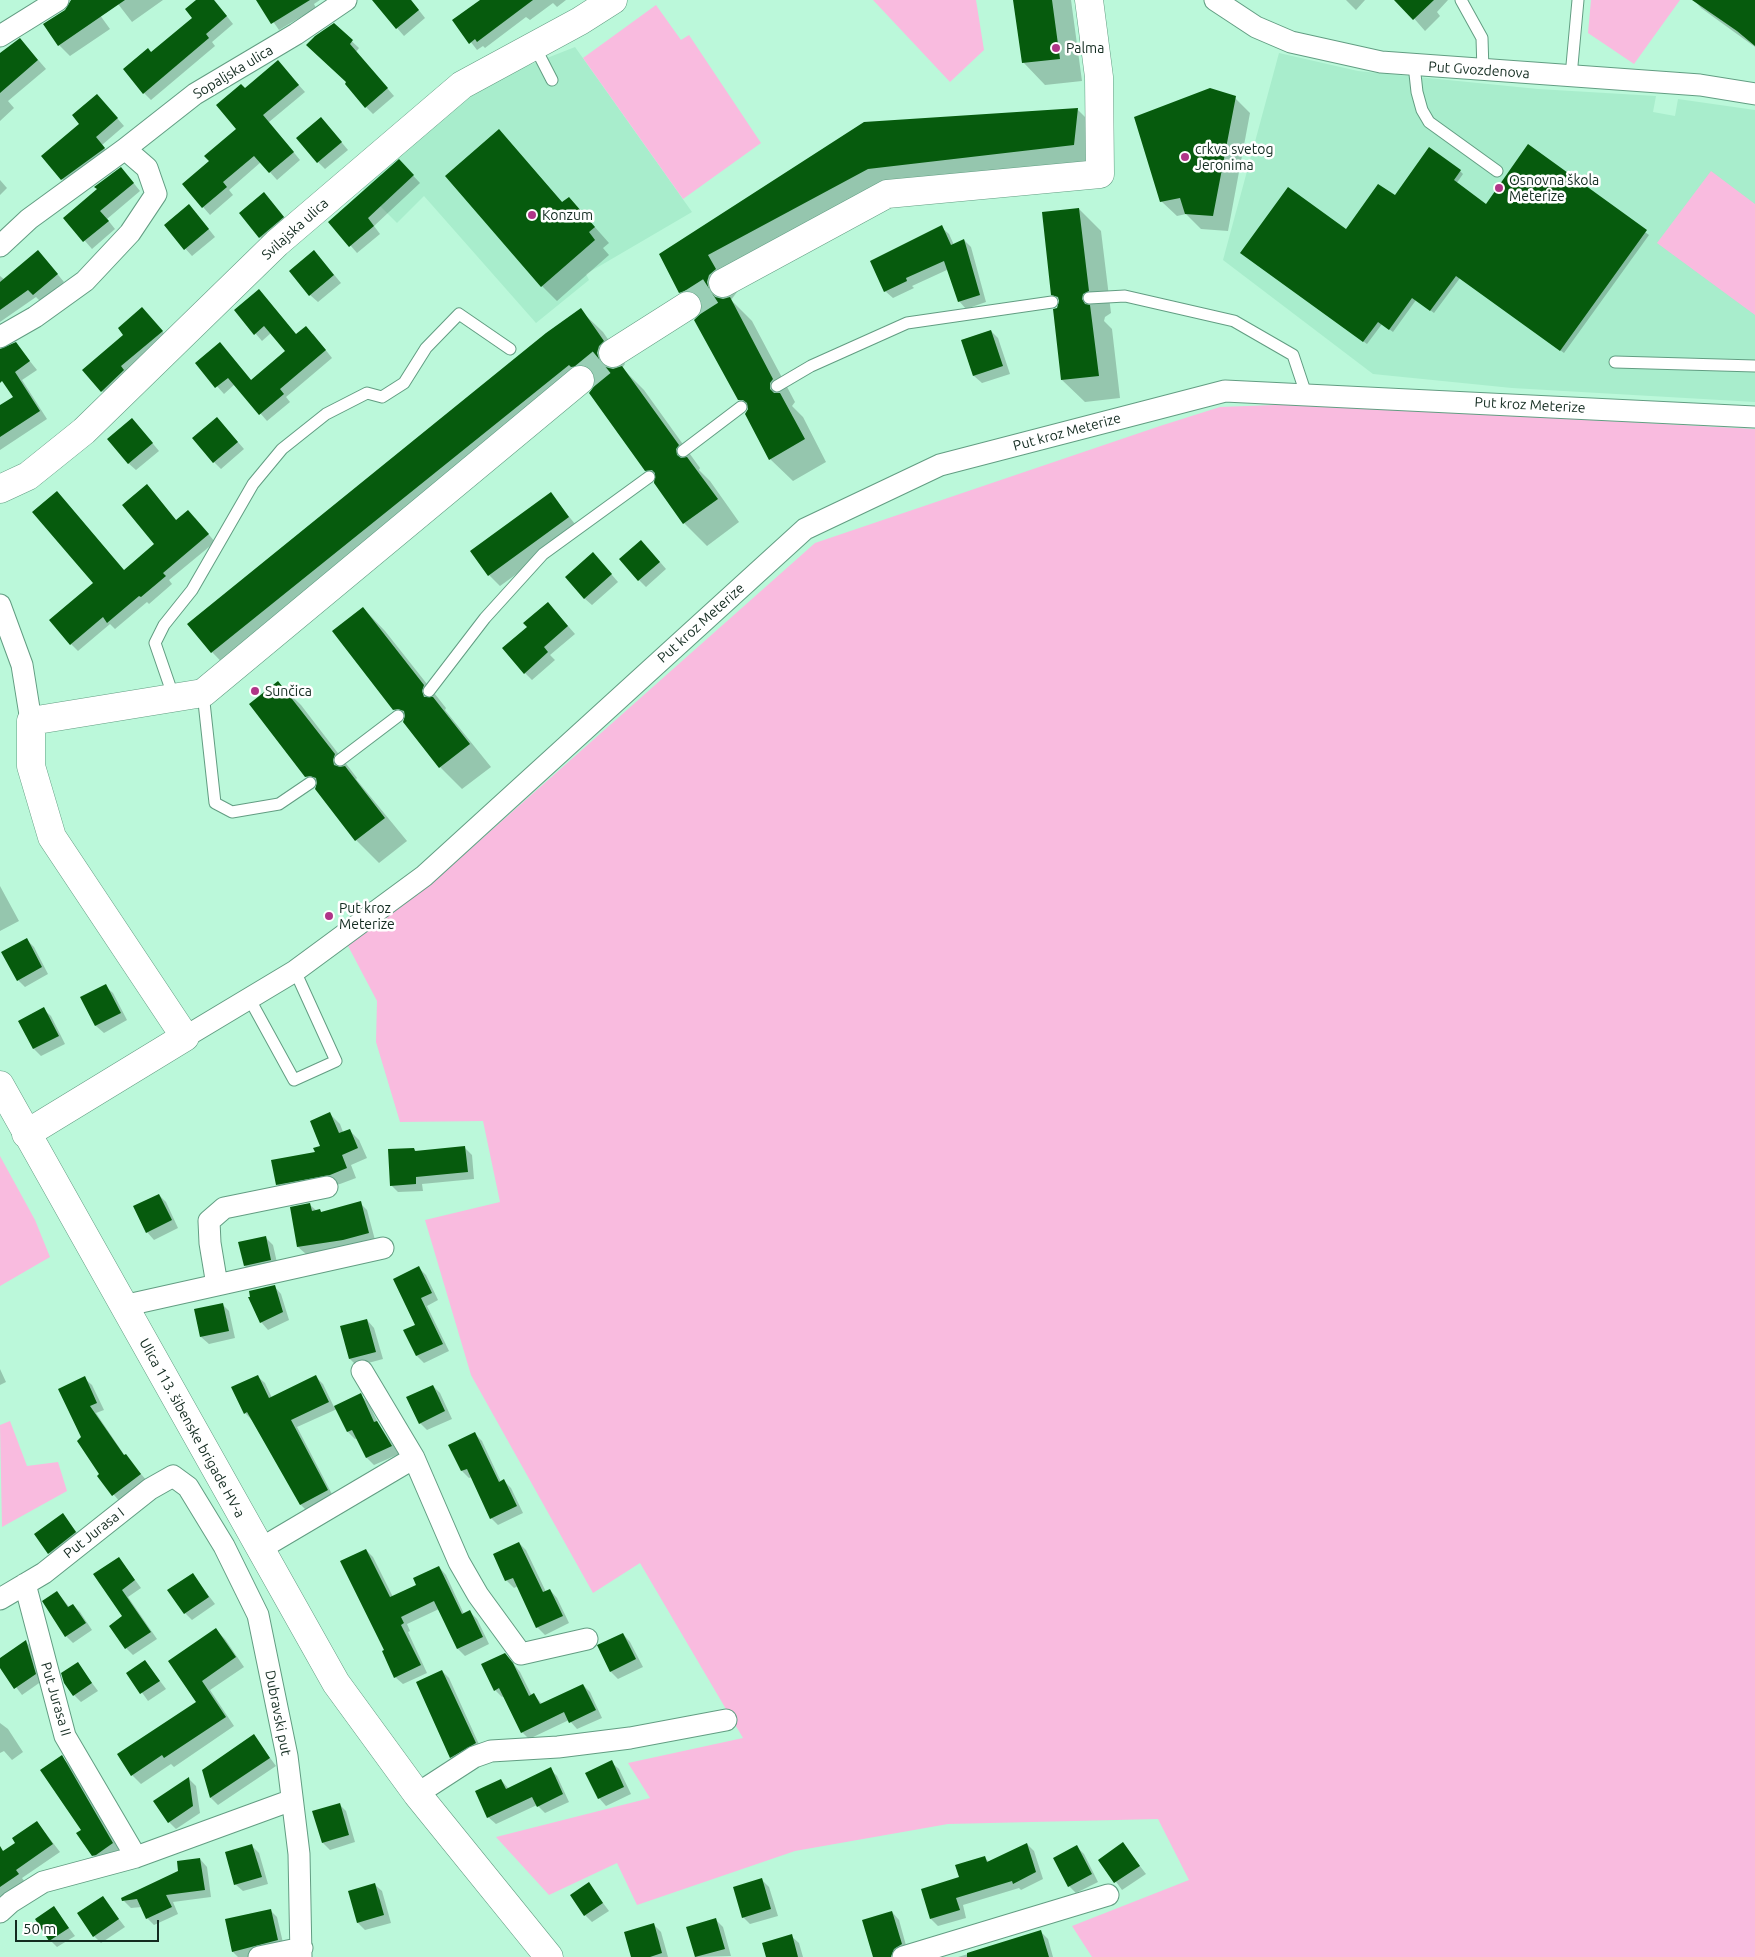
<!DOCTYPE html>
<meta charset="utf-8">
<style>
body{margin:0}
#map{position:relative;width:1755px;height:1957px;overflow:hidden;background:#bbf8da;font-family:Ubuntu,sans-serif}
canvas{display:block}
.scale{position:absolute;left:15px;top:1920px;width:144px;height:22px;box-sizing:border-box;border:2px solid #132b20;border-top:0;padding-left:6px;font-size:15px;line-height:18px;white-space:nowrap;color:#132b20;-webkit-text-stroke:4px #fff;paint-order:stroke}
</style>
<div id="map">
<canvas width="1755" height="1957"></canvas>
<div class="scale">50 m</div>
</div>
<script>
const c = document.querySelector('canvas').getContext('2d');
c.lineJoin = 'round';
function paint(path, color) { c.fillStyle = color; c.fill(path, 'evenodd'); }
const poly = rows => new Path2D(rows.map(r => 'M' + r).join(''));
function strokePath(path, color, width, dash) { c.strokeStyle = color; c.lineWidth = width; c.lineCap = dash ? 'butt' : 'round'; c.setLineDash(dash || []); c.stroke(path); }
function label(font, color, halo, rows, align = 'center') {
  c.font = font + ' Ubuntu,sans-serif'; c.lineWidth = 5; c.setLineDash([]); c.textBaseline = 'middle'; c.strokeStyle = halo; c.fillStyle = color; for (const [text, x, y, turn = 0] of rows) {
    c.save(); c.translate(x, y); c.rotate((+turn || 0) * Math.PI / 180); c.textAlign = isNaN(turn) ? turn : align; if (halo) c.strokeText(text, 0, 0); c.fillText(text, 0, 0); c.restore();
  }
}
paint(poly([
 [575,47,692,212,586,274,589,280,536,323,424,196,397,223,358,184,453,107,514,71],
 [1279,53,1358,71,1538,89,1656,96,1653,112,1675,116,1678,99,1755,110,1755,402,1512,388,1373,374,1223,260]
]), '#a8edcc');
paint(poly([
 [873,0,976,0,984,50,950,82],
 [1591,0,1680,0,1634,64,1588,33],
 [656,5,681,40,689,35,761,143,683,199,583,58],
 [1711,171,1755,204,1755,315,1657,243],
 [1301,404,1755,429,1755,1957,1092,1957,1072,1926,1189,1880,1158,1819,948,1824,795,1851,637,1905,617,1863,549,1895,496,1837,650,1798,628,1763,743,1738,640,1563,593,1593,471,1375,425,1220,500,1202,483,1121,400,1122,376,1042,377,1001,347,944,432,883,815,543,1160,426,1220,407],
 [0,1156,35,1220,50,1257,0,1286],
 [10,1421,27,1466,58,1462,67,1491,2,1527,0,1425]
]), '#f9bbdf');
paint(poly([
 [74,0,89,0,110,29,70,56,59,45],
 [115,0,163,0,132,22],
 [198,0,214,0,233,24,212,42,215,46,151,100,144,93,151,53,194,18],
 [258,0,320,0,314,4,316,8,279,30],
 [380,0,411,0,425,18,404,36,376,4],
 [482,0,566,0,557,7,553,3,530,20,526,17,485,48,483,46,477,50,454,20],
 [1014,0,1071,0,1082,81,1045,85,1023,62],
 [1346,0,1365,0,1356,10],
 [1398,0,1448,0,1437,12,1440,16,1425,31],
 [1694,0,1747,0,1755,6,1755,47,1701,8],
 [334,25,359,48,356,52,394,96,373,114,366,107],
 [28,48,46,69,8,101,14,108,0,121,0,54],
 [278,62,305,92,269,122,300,160,277,180,261,162,229,190,233,195,210,215,183,184,210,162,238,129,245,90],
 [1235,98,1250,113,1228,231,1201,229,1186,214,1177,216,1161,201],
 [104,103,124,126,102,145,111,156,69,187,42,156],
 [1078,110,1100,132,1096,168,891,191,730,277,737,292,731,300,752,321,795,402,792,406,803,417,826,462,793,481,770,459,749,410,739,400,702,314,680,292,660,255,865,124],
 [328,126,348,150,325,169,318,162],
 [499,131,563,203,569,198,609,243,603,248,609,255,557,301,542,286],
 [1529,146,1649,235,1564,353,1460,278,1434,313,1416,300,1393,332,1382,324,1367,344,1245,256,1346,231,1395,197,1460,171,1463,174,1456,184,1486,205],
 [406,168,420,183,374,226,380,234,357,253,330,222],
 [128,176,140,191,107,219,115,229,92,249,65,218],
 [0,180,7,188,0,195],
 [271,201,290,224,267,244,260,237],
 [1079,209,1101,231,1111,313,1105,317,1104,321,1112,329,1120,398,1085,402,1062,380,1054,310,1058,308,1061,302,1053,294],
 [196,213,215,237,192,256,165,226],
 [941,227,949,234,954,245,964,240,971,247,986,302,966,309,959,301,949,269,912,286,914,288,893,298,885,291],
 [45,259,64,282,41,302,36,297,0,322,0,276,5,280],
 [321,259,341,283,318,302,310,295],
 [235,310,297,335,313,334,332,358,286,397,290,402,267,421,235,384,224,394,197,364,227,351,252,381,287,352,271,333,262,341],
 [580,310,603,332,625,364,622,368,644,390,700,468,699,470,710,481,739,522,707,546,684,523,655,482,656,479,646,470,592,387,234,675,212,652],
 [149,316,169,339,109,399,84,370],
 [991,331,998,338,1010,374,982,383,974,376,963,340],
 [16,344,37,370,22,380,47,419,0,450,0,407,15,397,0,376,0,350],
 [224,426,244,449,221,469,214,462],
 [139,427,159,451,136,470,128,463],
 [154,493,177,521,195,518,215,542,169,580,172,584,149,604,147,602,115,629,110,624,78,651,71,644,125,571,156,544],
 [551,494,579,529,500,586,489,575],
 [648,548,666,569,646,587,639,580],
 [600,561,618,582,592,605,584,598],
 [363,608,385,631,446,708,445,710,491,767,462,789,440,767,405,720,394,709],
 [555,611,575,634,550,655,555,660,532,680,525,673,528,627],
 [278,683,301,705,357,778,356,779,407,841,379,863,356,840,316,789,317,787,306,776],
 [0,886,19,921,0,931],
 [27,940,34,947,48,974,25,987,18,980],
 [105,986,113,993,127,1020,104,1033,96,1026,82,998],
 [43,1009,51,1016,65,1044,41,1056,34,1049,20,1021],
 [330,1114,340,1124,343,1132,349,1130,359,1140,367,1158,351,1165,356,1178,340,1184,287,1194,277,1184,322,1146],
 [465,1148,472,1155,474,1179,422,1184,423,1191,398,1192,391,1185,414,1149,417,1152],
 [159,1195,166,1202,178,1228,154,1240,147,1232],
 [360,1203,367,1210,375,1240,351,1247,306,1254,298,1247,310,1205,317,1211,322,1213],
 [266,1238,273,1245,278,1267,252,1273,245,1266],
 [419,1268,426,1275,438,1300,427,1306,449,1351,424,1363,417,1356,405,1330,416,1325],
 [274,1286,281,1294,289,1320,268,1330,261,1322,250,1298],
 [222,1304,229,1311,235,1338,209,1344,201,1337],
 [367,1320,374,1328,383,1359,357,1366,350,1359,342,1327],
 [0,1369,6,1382,0,1385],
 [257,1376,265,1383,272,1398,316,1377,323,1384,334,1407,360,1395,368,1402,378,1423,399,1454,374,1465,367,1458,358,1438,355,1439,348,1432,337,1409,297,1427,334,1498,308,1512,301,1505,252,1420,245,1413],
 [84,1378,92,1385,104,1410,96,1413,125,1456,148,1482,120,1502,98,1476,101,1474],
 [433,1386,440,1393,452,1419,427,1430,420,1423],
 [474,1433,482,1441,501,1482,504,1481,511,1488,523,1513,498,1525,491,1518,472,1477,469,1478,462,1471,450,1445],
 [63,1515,82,1539,56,1560,49,1553],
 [519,1543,526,1550,546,1592,550,1590,557,1598,569,1623,545,1635,537,1627,518,1586,514,1588,506,1580],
 [366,1550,373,1557,393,1597,417,1586,439,1567,446,1575,464,1614,470,1612,477,1619,489,1644,465,1656,458,1649,439,1609,407,1624,410,1631,408,1632,427,1673,403,1684,395,1677,386,1651],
 [119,1558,141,1588,128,1597,157,1639,133,1655,126,1648],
 [193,1575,215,1604,192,1620,185,1613],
 [57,1592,70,1608,73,1605,80,1612,92,1630,73,1643,66,1636],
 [216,1630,225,1639,244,1667,210,1690,234,1726,174,1767,171,1764,141,1784,132,1775,198,1702,170,1662],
 [623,1634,630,1642,643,1667,618,1679,611,1672],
 [26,1642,33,1649,42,1681,22,1695,0,1666,0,1659],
 [145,1661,166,1689,148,1701,128,1673],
 [512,1662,520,1672,532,1696,534,1695,542,1704,583,1685,590,1692,602,1718,577,1729,569,1720,529,1739,522,1732,505,1696,502,1697,495,1690],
 [77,1663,98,1691,81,1702,74,1695],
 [442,1671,449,1678,482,1751,458,1764,451,1757],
 [0,1723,8,1729,23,1752,12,1760,4,1751,0,1753],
 [254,1736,276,1766,218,1805,211,1798,203,1770],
 [61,1757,69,1764,119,1850,100,1862,93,1855,82,1831],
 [611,1762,619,1769,631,1794,606,1806,599,1798],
 [550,1769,557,1776,569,1802,545,1813,537,1805,496,1824,488,1817,501,1780,509,1789],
 [189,1779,196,1786,200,1813,176,1829,169,1822],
 [339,1804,346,1811,355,1842,330,1850,323,1843],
 [37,1822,60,1852,22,1878,25,1882,0,1899,0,1854,16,1843],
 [1027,1844,1034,1851,1043,1879,1021,1890,1019,1888,963,1905,966,1918,938,1926,931,1919,985,1858,989,1862],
 [1123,1844,1146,1874,1122,1890,1100,1860],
 [252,1846,259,1853,268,1884,243,1891,235,1884],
 [1077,1847,1084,1854,1098,1882,1076,1893,1069,1886],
 [200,1859,207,1867,211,1897,173,1902,178,1914,154,1925,147,1918,142,1907,131,1908,124,1901],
 [762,1880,769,1887,778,1916,750,1924,743,1917],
 [588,1883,609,1911,592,1922,585,1915],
 [374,1884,382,1891,391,1923,365,1930,358,1923,349,1892],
 [102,1897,125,1927,101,1943,94,1936],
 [54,1908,75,1936,57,1947,50,1940],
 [270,1910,277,1917,284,1947,248,1957,238,1957,233,1952,226,1920],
 [892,1912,899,1920,907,1949,880,1957],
 [716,1920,723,1927,731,1956,696,1957,688,1928],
 [653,1924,661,1932,668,1957,633,1957],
 [1041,1932,1048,1939,1053,1957,958,1957],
 [791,1936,799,1943,803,1957,767,1957]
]), '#0003');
paint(poly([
 [125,0,58,46,43,24,65,10,71,0],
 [196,0,214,0,227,16,206,34,209,38,143,94,123,69,148,48,151,52,192,18,185,9],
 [256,0,310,0,271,24],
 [372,0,411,0,419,10,396,29],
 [480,0,533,0,477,42,475,39,469,44,452,20],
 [1013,0,1052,0,1060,59,1022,63],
 [1394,0,1434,0,1413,20],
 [1692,0,1755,0,1755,46,1737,31],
 [334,23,353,40,350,44,388,88,365,108,345,84,346,82,306,45,315,36],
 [20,38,38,60,0,93,0,53],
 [278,60,299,85,263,115,294,152,269,173,254,156,223,182,227,187,202,208,182,184,209,161,204,156,236,129,216,105,241,84,245,88],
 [1210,88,1236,96,1213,216,1185,214,1180,198,1160,202,1134,117],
 [97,94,118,118,96,137,105,148,61,180,41,156,79,124,72,115],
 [1078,108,1074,145,868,169,708,255,716,269,709,275,707,282,709,290,715,297,723,299,730,297,773,379,770,383,770,389,774,393,780,393,805,439,769,460,745,414,748,409,747,403,743,400,738,400,694,320,701,313,703,305,700,298,694,292,687,290,679,293,659,254,864,122],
 [321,117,342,142,317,163,296,138],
 [499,129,562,202,569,197,595,227,589,232,595,240,541,287,445,176],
 [1528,144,1647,230,1560,351,1456,276,1430,311,1412,298,1389,330,1378,322,1363,342,1240,253,1288,187,1346,229,1378,184,1395,195,1429,147,1461,170,1454,180,1486,204],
 [399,159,414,175,368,218,374,226,349,247,328,222],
 [121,167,134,183,100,211,109,221,83,242,63,218,97,189,94,187],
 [264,192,284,217,259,238,239,213],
 [189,204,209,229,184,250,164,225],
 [1079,208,1089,291,1083,294,1082,299,1085,304,1090,305,1099,376,1061,380,1053,309,1057,308,1059,301,1058,297,1051,295,1042,212],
 [942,225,951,245,964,239,980,295,958,302,944,261,906,278,907,281,884,292,870,261],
 [38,250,58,274,33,295,28,290,0,310,0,282],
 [314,250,334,275,309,296,289,271],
 [259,289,296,334,306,326,326,350,280,389,284,394,259,415,228,378,215,388,195,363,220,342,251,380,285,351,264,326,254,335,234,310],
 [142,307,163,331,121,366,124,370,101,392,82,370,123,335,118,328],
 [581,308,604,341,599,346,597,353,600,362,605,367,613,369,622,366,679,445,676,449,677,455,681,458,687,457,718,499,683,524,654,483,655,473,652,470,645,471,589,393,595,385,595,377,592,370,585,365,571,367,569,365,211,653,187,624,546,333],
 [991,330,1003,366,973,376,961,340],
 [16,342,30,361,15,372,40,411,0,437,0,405,13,397,2,381,0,383,0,349],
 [217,417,238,442,213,463,192,438],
 [132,418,153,443,128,464,107,439],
 [147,484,176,520,188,510,209,534,163,573,166,576,141,597,139,596,107,623,103,617,70,645,49,620,93,583,32,512,57,491,124,570,154,544,122,505],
 [551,492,569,517,488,576,470,551],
 [641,540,660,562,638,581,619,559],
 [593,552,612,574,584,599,565,577],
 [548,602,568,626,544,647,548,652,524,674,502,648,527,627,523,623],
 [363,607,424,685,422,691,424,697,433,697,470,744,439,768,403,722,405,716,404,711,398,709,393,710,332,631],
 [278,681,335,754,333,760,334,765,340,767,345,766,385,818,355,841,315,789,317,783,316,778,310,776,305,777,249,704],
 [27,938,42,967,17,981,1,952],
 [106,984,121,1013,95,1026,80,997],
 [44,1007,59,1036,33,1049,18,1021],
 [330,1112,339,1133,350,1129,358,1148,342,1155,347,1168,330,1175,276,1185,271,1160,315,1152,313,1148,320,1146,310,1121],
 [465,1146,468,1172,416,1177,416,1184,390,1186,388,1149,414,1148,415,1151],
 [159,1194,172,1220,146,1233,133,1206],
 [361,1201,369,1233,343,1240,297,1247,290,1207,310,1203,312,1211,320,1209,321,1212],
 [266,1236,271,1260,244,1266,238,1242],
 [419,1266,432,1293,421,1298,443,1344,416,1356,403,1330,415,1325,393,1279],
 [275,1285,283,1312,260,1323,248,1297,250,1297,249,1291],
 [223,1303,229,1331,200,1337,194,1309],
 [367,1319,376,1352,349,1359,340,1326],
 [258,1375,269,1398,316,1375,329,1402,291,1420,328,1490,300,1505,247,1412,244,1414,231,1387],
 [85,1376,97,1403,90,1406,124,1455,126,1454,141,1474,112,1496,97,1476,99,1474,77,1441,81,1437,58,1389],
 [433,1385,445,1411,419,1424,406,1397],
 [361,1393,374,1422,377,1421,392,1446,366,1458,352,1430,347,1432,334,1406],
 [475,1432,499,1482,504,1479,517,1506,490,1519,467,1469,461,1471,448,1445],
 [63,1513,76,1532,48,1554,34,1534],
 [519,1542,543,1592,550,1589,563,1616,536,1628,513,1578,505,1581,493,1554],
 [366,1549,390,1597,416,1585,413,1578,439,1566,462,1614,470,1610,483,1637,457,1649,434,1601,401,1617,404,1623,401,1625,421,1665,394,1678,382,1651,384,1650,340,1561],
 [119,1557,135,1580,122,1590,151,1632,125,1649,109,1626,122,1616,93,1574],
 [193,1573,209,1597,184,1614,167,1590],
 [57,1591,68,1607,73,1604,86,1623,65,1637,42,1601],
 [216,1628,236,1657,202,1681,226,1717,164,1758,162,1755,131,1776,117,1754,196,1702,168,1661],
 [623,1633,636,1659,610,1672,597,1645],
 [26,1640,36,1674,14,1689,0,1668,0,1658],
 [505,1653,513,1663,529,1696,534,1693,540,1704,583,1684,596,1710,569,1723,564,1712,521,1733,499,1688,494,1691,481,1664],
 [145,1660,160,1681,140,1694,126,1673],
 [78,1662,92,1683,73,1696,64,1683,61,1673],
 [442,1670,476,1743,450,1758,416,1682],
 [254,1734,270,1758,210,1798,202,1770],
 [62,1755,113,1843,96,1855,92,1856,76,1833,81,1830,40,1770],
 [612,1760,624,1787,598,1799,585,1773],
 [551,1767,563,1794,537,1807,532,1797,487,1818,475,1791,501,1779,506,1789],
 [189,1777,193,1806,168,1823,153,1801],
 [340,1803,349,1835,322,1843,312,1811],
 [37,1821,53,1844,16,1870,19,1874,0,1887,0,1846,3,1851,15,1843,12,1838],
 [1123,1842,1140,1866,1114,1883,1098,1860],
 [1027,1843,1036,1872,1013,1884,1012,1881,956,1898,960,1910,930,1919,921,1889,959,1877,955,1865,985,1856,987,1862],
 [252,1844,262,1877,234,1885,225,1852],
 [1077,1845,1092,1874,1068,1887,1053,1858],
 [200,1858,205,1890,166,1895,172,1907,146,1919,137,1899,122,1901,121,1898,178,1871,177,1861],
 [762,1878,771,1909,742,1918,733,1887],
 [589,1882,603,1903,584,1916,570,1895],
 [375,1883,384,1915,357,1923,348,1891],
 [103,1896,119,1919,93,1937,77,1913],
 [54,1906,69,1928,49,1941,35,1919],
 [271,1909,278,1940,232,1952,225,1919],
 [892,1911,902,1944,894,1949,891,1957,873,1957,862,1920],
 [716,1918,725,1949,695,1957,686,1927],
 [654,1923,662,1953,650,1957,631,1957,624,1932],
 [1041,1930,1049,1957,967,1957,967,1953],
 [792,1934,798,1957,766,1957,762,1943]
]), '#065b0d');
strokePath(poly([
 [687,306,723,283],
 [580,380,613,353]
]), '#99cfb5', 28, [28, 14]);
const service = poly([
 [1461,0,1482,38,1483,71],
 [534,45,552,80],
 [1414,65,1417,92,1422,110,1429,122,1497,171],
 [1571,76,1578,0],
 [1089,298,1125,296,1234,321,1293,355,1306,394],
 [1615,362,1755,366],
 [777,386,811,366,907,323,1052,302],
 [683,451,741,407],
 [429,691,485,618,543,554,649,477],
 [203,693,215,803,232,812,279,804,310,783],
 [174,698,155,643,164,625,192,590,253,484,282,449,326,414,367,393,382,397,404,383,426,348,459,314,510,349],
 [340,760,398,716],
 [249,998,294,1080,336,1061,295,971]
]);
const minor = poly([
 [1215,0,1256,27,1291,42,1381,62,1700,85,1755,94],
 [0,36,58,0],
 [0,246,29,219,125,149],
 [0,337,35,317,85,281,130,233,156,194,147,168,125,149,195,94,296,34,346,0],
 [0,605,22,665,31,721],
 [185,1037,295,971,424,876,805,529,940,465,1225,391,1755,417],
 [217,1285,210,1243,209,1221,224,1208,327,1187],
 [123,1306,383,1248],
 [362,1371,414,1458,459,1562,478,1595,521,1654,587,1639],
 [260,1549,414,1458],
 [25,1584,65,1736,136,1857],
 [0,1599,44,1573,150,1489,173,1476,188,1487,224,1546,258,1615,287,1756,299,1854,301,1957],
 [417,1794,474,1757,491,1751,558,1747,630,1738,726,1720],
 [0,1912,11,1902,43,1882,136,1857,292,1800],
 [259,1957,302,1948],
 [903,1957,1108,1895]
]);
const tertiary = poly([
 [723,283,887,194,1100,174,1099,77,1089,0],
 [613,353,687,306],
 [0,489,28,476,84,431,277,243,462,85,580,21,613,0],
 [26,1134,185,1037,52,837,31,766,31,721,203,693,580,380]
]);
const secondary = poly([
 [0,1085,336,1683,417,1794,549,1957]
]);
strokePath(service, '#629d82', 13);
strokePath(minor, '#629d82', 23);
strokePath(tertiary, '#629d82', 29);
strokePath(secondary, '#629d82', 29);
strokePath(service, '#fff', 11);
strokePath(minor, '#fff', 21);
strokePath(tertiary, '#fff', 28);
strokePath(secondary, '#fff', 28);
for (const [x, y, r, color] of [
 [1056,48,5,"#b03588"],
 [1185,157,5,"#b03588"],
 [1499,188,5,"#b03588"],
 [532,215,5,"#b03588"],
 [255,691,5,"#b03588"],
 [329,916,5,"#b03588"]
]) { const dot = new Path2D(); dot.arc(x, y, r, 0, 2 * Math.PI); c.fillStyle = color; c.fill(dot); strokePath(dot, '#fff', 2); }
label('14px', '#132b20', '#fff', [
 ["Palma",1066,48],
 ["crkva svetog",1195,149],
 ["Jeronima",1195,165],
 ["Osnovna škola",1509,180],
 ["Meterize",1509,196],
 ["Konzum",542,215],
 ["Sunčica",265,691],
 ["Put kroz",339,908],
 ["Meterize",339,924]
], 'left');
label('14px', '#132b20', '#fff', [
 ["Put Gvozdenova",1479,70,4],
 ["Sopaljska ulica",233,72,-31],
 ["Svilajska ulica",295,229,-42],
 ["Put kroz Meterize",1530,405,3],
 ["Put kroz Meterize",1067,432,-15],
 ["Put kroz Meterize",701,623,-42],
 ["Ulica 113. šibenske brigade HV-a",192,1428,61],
 ["Put Jurasa I",94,1533,-38],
 ["Put Jurasa II",56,1699,74],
 ["Dubravski put",278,1713,79]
]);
</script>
